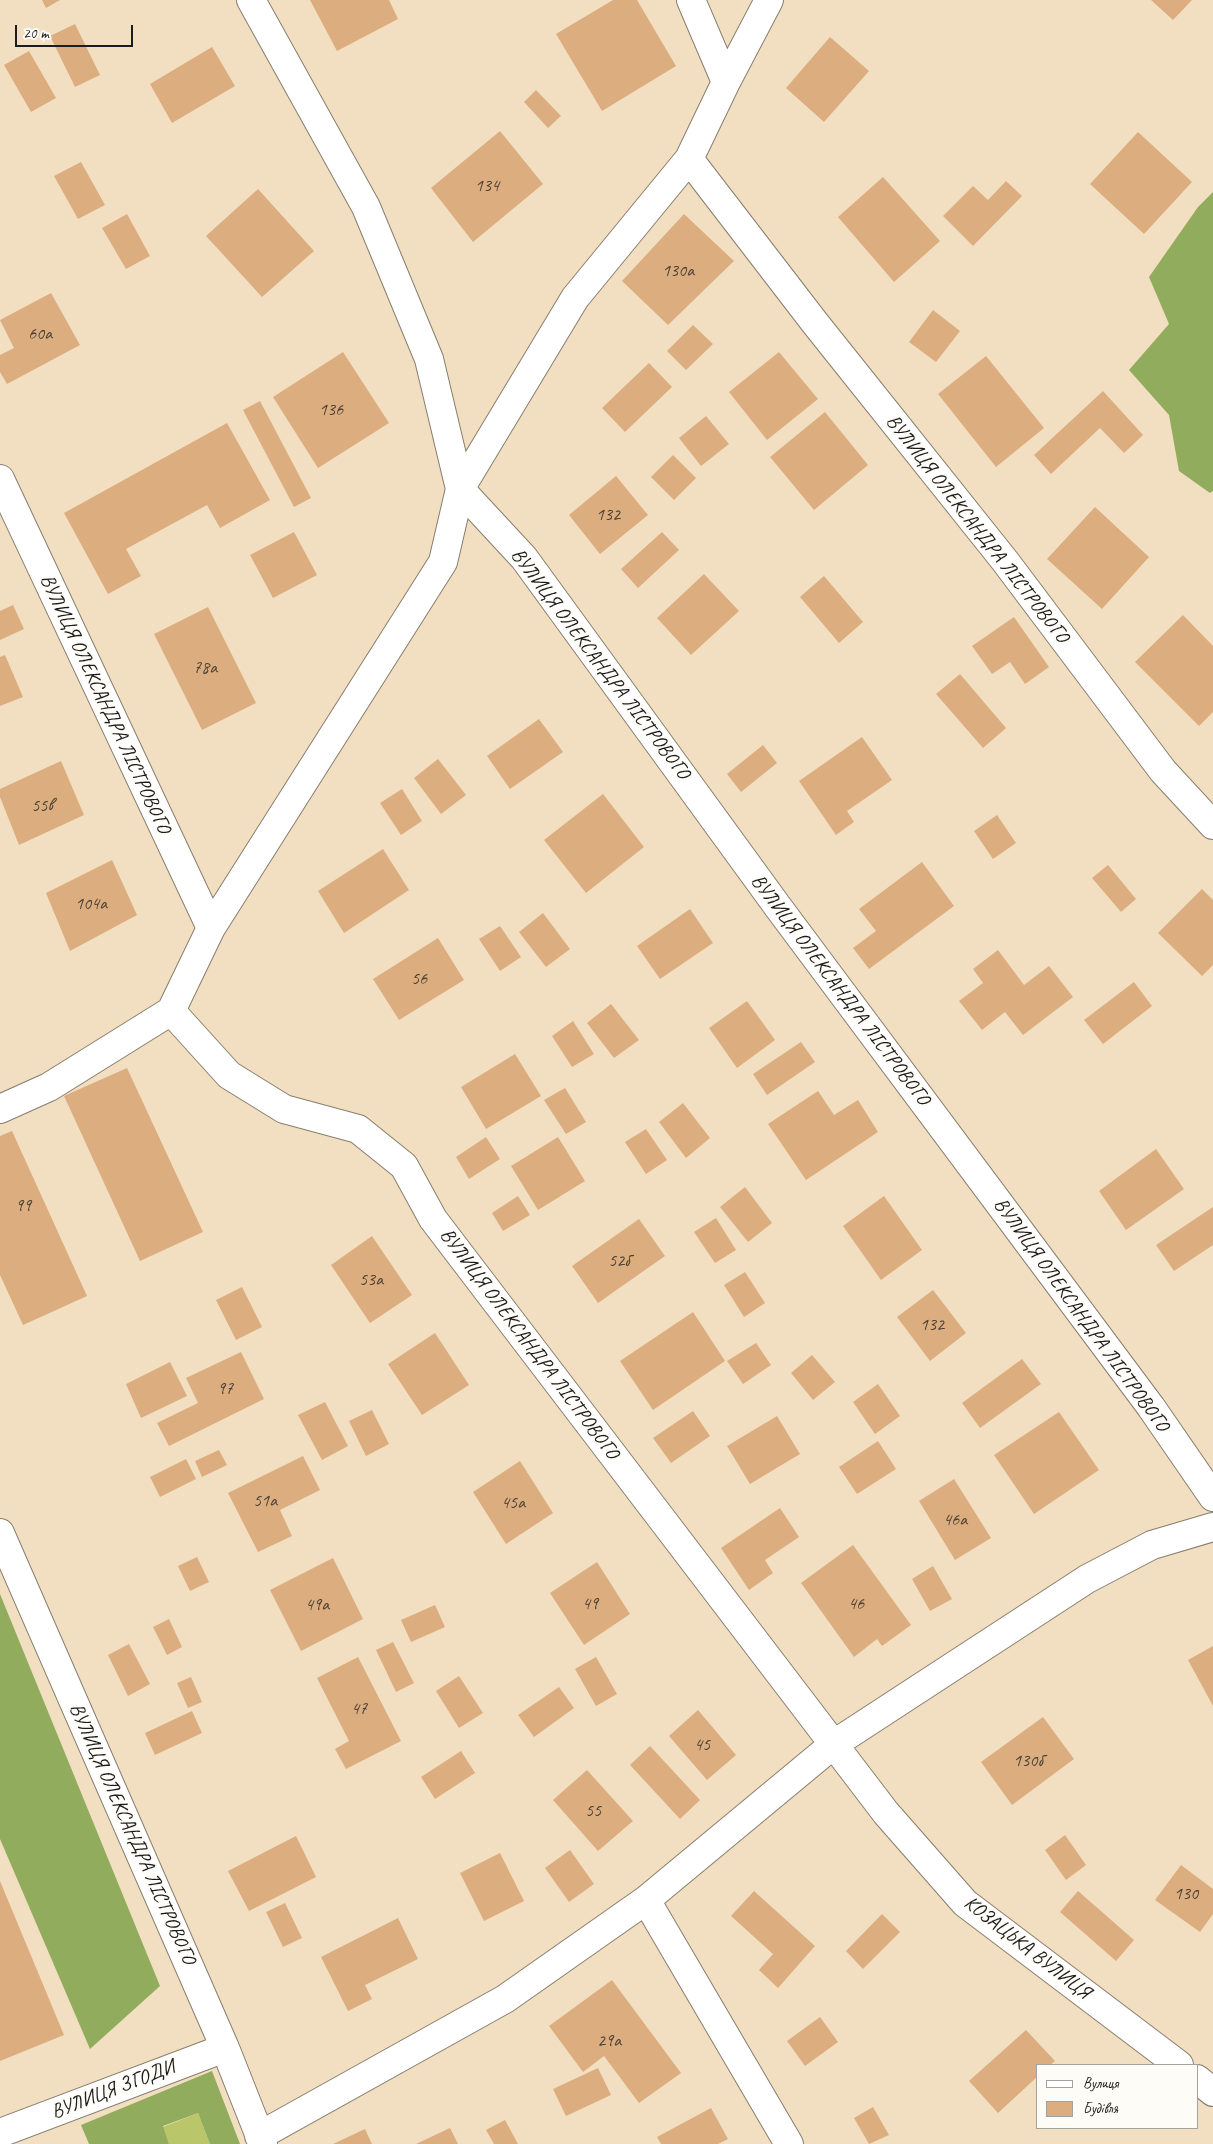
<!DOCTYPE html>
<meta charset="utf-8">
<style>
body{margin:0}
#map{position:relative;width:1213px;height:2144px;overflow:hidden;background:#f2dfc1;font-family:Caveat,sans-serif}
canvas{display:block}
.legend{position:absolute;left:1036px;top:2064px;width:162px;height:65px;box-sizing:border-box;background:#fdfcf7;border:1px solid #a3a29f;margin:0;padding:6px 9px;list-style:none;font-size:15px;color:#1c1c1c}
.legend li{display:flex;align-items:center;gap:10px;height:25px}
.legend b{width:25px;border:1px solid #a3a29f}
.scale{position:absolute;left:15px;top:25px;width:118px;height:22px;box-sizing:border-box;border:2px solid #1c1c1c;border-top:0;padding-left:6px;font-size:15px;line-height:18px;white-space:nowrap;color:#1c1c1c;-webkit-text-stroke:4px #fdfcf7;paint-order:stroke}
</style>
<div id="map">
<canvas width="1213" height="2144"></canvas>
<ul class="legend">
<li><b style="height:6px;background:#fff"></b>Вулиця</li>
<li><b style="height:14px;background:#dcad7f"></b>Будівля</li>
</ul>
<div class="scale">20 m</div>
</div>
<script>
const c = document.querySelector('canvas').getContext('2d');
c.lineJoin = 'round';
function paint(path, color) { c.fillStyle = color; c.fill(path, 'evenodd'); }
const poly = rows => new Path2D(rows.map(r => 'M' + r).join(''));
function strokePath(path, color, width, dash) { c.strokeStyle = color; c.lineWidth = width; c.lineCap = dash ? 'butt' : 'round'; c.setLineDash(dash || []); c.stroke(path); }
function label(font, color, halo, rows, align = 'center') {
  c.font = font + ' Caveat,sans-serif'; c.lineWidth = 4; c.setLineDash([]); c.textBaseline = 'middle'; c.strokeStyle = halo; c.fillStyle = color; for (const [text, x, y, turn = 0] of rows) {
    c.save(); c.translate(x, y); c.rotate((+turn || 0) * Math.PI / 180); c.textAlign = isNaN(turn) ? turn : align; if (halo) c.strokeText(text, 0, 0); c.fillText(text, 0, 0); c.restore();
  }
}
paint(poly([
 [198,2113,210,2144,169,2144,163,2127]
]), '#b9c76a');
paint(poly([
 [1213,192,1213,491,1210,493,1179,471,1169,415,1129,370,1169,324,1149,277,1198,207],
 [0,1594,160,1986,90,2049,0,1839],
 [212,2071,240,2144,210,2144,198,2113,163,2126,169,2144,89,2144,81,2125]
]), '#92ac5e');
paint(poly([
 [42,0,60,0,46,8],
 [310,0,389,0,398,19,337,51],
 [613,0,637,0,676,66,602,111,556,34],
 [1151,0,1192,0,1173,20],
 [75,24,100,75,75,87,50,36],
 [830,37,869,71,824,122,786,88],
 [212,47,235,86,172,123,150,84],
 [29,51,56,98,31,112,4,65],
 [536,90,561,116,548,128,524,102],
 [500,131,543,184,473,242,431,188],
 [1138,132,1192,182,1144,234,1090,184],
 [81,162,105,205,78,219,54,176],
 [883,177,940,241,894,282,838,217],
 [1006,181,1022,196,973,246,943,216,973,186,988,200],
 [258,189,314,251,262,297,206,236],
 [127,214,150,256,126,269,102,228],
 [684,214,734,261,668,325,622,281],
 [51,293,80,345,7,384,0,372,0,355,14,348,0,320],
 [933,310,960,331,936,362,909,342],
 [693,325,713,344,686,370,667,351],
 [343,352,389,423,318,468,273,397],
 [779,352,818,399,767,440,729,392],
 [986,356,1044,428,996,467,938,394],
 [649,363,672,387,625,432,602,408],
 [1103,391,1143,435,1124,453,1100,428,1051,474,1034,455],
 [260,401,311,498,294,507,243,410],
 [825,412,868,465,814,510,770,457],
 [706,416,729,444,701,466,679,438],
 [227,423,270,500,220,528,207,505,126,549,141,576,108,594,64,513],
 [673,455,696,478,674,500,651,477],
 [616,476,648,515,600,554,569,515],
 [1095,507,1149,557,1102,609,1047,559],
 [294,532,317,575,273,598,250,555],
 [662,532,679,550,638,588,621,569],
 [704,574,739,611,691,655,657,618],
 [824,576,863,622,839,643,800,597],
 [13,605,24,629,0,640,0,611],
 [208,607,256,703,202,730,154,634],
 [1183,615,1213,646,1213,712,1199,726,1135,662],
 [1014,617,1049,667,1025,684,1010,662,992,674,972,646],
 [5,655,23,697,0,706,0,657],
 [960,674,1006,728,983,748,936,694],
 [539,719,563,752,510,789,487,756],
 [862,737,892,780,847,811,854,822,836,835,799,781],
 [763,745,777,763,741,792,727,774],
 [438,759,466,795,441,814,414,778],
 [61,761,84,815,19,845,0,797,0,789],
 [402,789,422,821,401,835,380,803],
 [603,794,644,847,586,893,544,840],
 [997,815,1016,843,993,859,974,831],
 [383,849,409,890,344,933,318,891],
 [112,860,137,915,70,951,46,893],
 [922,862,954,906,869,969,853,948,876,931,859,909],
 [1108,865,1136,899,1121,912,1092,878],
 [1202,889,1213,900,1213,965,1202,976,1158,933],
 [690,909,713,943,660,979,637,946],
 [543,913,570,949,546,967,519,932],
 [500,926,521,957,500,971,479,939],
 [438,938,464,980,399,1020,373,979],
 [998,950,1024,985,1049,966,1073,997,1023,1035,1005,1012,982,1030,959,1001,983,983,973,969],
 [1134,982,1152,1006,1103,1044,1084,1020],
 [747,1001,775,1040,737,1068,709,1028],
 [611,1004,639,1040,614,1058,587,1023],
 [573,1021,594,1054,572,1067,552,1036],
 [801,1042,815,1062,767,1095,753,1074],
 [515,1054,541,1096,486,1129,461,1087],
 [127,1068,203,1232,140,1261,64,1096],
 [565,1088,586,1122,566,1134,544,1100],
 [818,1091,834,1115,858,1100,878,1132,806,1180,768,1124],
 [683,1103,710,1138,686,1158,659,1122],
 [646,1129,667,1160,646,1174,625,1142],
 [12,1131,87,1296,23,1325,0,1275,0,1136],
 [486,1137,500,1159,469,1179,456,1157],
 [558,1137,585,1181,538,1210,511,1166],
 [1156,1149,1184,1189,1126,1230,1099,1191],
 [745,1187,772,1223,748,1242,720,1207],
 [518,1196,530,1215,503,1231,492,1213],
 [884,1196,922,1250,881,1280,843,1226],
 [1213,1207,1213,1245,1174,1271,1156,1245],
 [716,1218,736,1250,715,1263,694,1232],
 [639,1219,665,1256,598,1303,572,1266],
 [372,1236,412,1295,370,1323,331,1265],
 [745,1272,765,1303,744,1317,724,1285],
 [242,1287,262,1327,236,1340,216,1300],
 [933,1290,966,1333,930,1361,897,1317],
 [693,1312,725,1361,653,1410,620,1361],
 [435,1333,469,1385,422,1415,388,1364],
 [756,1343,771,1365,743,1384,727,1361],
 [241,1352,264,1399,169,1446,157,1423,198,1403,186,1378],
 [812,1355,835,1382,813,1400,791,1373],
 [1022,1359,1041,1384,980,1428,962,1403],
 [170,1362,187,1396,141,1418,126,1384],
 [878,1384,900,1416,875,1434,853,1402],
 [325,1402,348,1446,322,1460,298,1415],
 [372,1410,389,1444,366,1456,349,1421],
 [693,1411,710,1436,671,1463,653,1438],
 [1059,1412,1099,1470,1034,1514,994,1455],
 [777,1416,800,1454,750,1484,727,1446],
 [878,1441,896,1469,857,1494,839,1467],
 [219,1450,227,1465,202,1477,195,1461],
 [303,1456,320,1490,280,1510,292,1536,258,1552,228,1493],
 [186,1459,196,1479,160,1497,150,1477],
 [520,1461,553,1513,506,1544,473,1492],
 [954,1479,991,1538,955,1560,919,1501],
 [780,1508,799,1537,765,1560,773,1573,749,1590,721,1548],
 [853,1545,911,1625,882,1646,877,1639,854,1657,801,1583],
 [197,1557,209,1582,190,1591,178,1566],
 [333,1558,363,1619,301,1651,270,1590],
 [597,1562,630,1614,584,1645,550,1593],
 [933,1566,952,1599,930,1611,912,1579],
 [435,1605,445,1627,411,1642,401,1620],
 [169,1619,182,1647,167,1655,153,1627],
 [393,1642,414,1683,396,1692,376,1650],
 [129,1644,150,1684,128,1696,108,1655],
 [1213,1646,1213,1706,1188,1660],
 [358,1657,401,1741,346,1769,335,1749,349,1741,317,1678],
 [596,1657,617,1694,596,1706,575,1669],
 [459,1676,483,1713,459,1728,436,1691],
 [191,1677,202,1702,188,1708,177,1683],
 [559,1687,574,1708,534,1737,518,1715],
 [698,1710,736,1755,707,1780,669,1736],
 [192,1711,202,1733,155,1755,145,1733],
 [1043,1717,1074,1759,1012,1805,981,1762],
 [650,1746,700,1800,680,1819,630,1765],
 [461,1751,475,1773,435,1799,421,1777],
 [587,1770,633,1821,598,1851,553,1800],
 [1065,1835,1086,1865,1066,1880,1045,1850],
 [296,1836,316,1877,249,1911,228,1871],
 [570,1850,594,1884,569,1902,545,1868],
 [500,1853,524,1901,484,1921,460,1873],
 [1181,1865,1213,1889,1213,1914,1200,1932,1155,1900],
 [0,1881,64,2035,0,2061],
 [754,1891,815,1946,778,1988,759,1970,773,1954,731,1916],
 [1078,1891,1134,1940,1116,1961,1060,1912],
 [285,1903,302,1938,283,1947,266,1912],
 [882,1914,900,1932,863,1969,846,1951],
 [398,1918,418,1959,365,1985,372,1999,348,2011,321,1957],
 [612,1980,681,2073,639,2103,604,2056,583,2072,549,2026],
 [820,2017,838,2042,805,2066,787,2041],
 [1026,2030,1055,2061,1050,2065,1037,2065,1037,2077,998,2113,969,2081],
 [598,2068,611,2095,566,2116,553,2089],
 [873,2107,889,2135,869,2144,854,2118],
 [711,2108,728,2139,718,2144,661,2144,657,2137],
 [505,2120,518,2144,494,2144,486,2130],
 [450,2128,458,2144,416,2144],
 [365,2129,372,2144,333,2144]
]), '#dcad7f');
const minor = poly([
 [251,0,366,207,429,359,460,489,524,558,778,907,1151,1407,1213,1497],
 [691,0,726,82],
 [689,159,815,323,1005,561,1163,771,1213,825],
 [0,479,211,928,171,1011,49,1087,0,1109],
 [211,928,443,562,460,489,575,298,689,159,726,82,769,0],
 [171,1011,229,1075,284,1109,358,1129,404,1166,433,1219,886,1813,965,1903,1179,2065],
 [0,1533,225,2048,263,2144],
 [646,1900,789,2144],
 [1197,2079,1213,2092],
 [0,2133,225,2048],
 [259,2136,505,1999,646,1900,834,1744,1087,1579,1152,1545,1213,1527]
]);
strokePath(minor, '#877e6e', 30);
strokePath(minor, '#fff', 28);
label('18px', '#4c4035', null, [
 ["134",487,186],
 ["130а",678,271],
 ["60а",40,334],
 ["136",331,410],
 ["132",608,515],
 ["78а",205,668],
 ["55в",42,806],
 ["104а",91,904],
 ["56",419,979],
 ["99",23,1206],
 ["52б",619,1261],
 ["53а",371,1280],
 ["132",932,1325],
 ["97",225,1389],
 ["51а",265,1501],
 ["45а",513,1503],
 ["46а",955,1520],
 ["49",590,1604],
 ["46",856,1604],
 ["49а",317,1605],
 ["47",359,1709],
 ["45",702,1745],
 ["130б",1028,1761],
 ["55",593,1811],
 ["130",1186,1894],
 ["29а",609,2041]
]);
label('20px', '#1c1c1c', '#fdfcf7', [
 ["ВУЛИЦЯ ОЛЕКСАНДРА ЛІСТРОВОГО",977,529,52],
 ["ВУЛИЦЯ ОЛЕКСАНДРА ЛІСТРОВОГО",600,664,53],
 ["ВУЛИЦЯ ОЛЕКСАНДРА ЛІСТРОВОГО",105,704,65],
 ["ВУЛИЦЯ ОЛЕКСАНДРА ЛІСТРОВОГО",840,990,53],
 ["ВУЛИЦЯ ОЛЕКСАНДРА ЛІСТРОВОГО",1081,1315,54],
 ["ВУЛИЦЯ ОЛЕКСАНДРА ЛІСТРОВОГО",529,1344,53],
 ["ВУЛИЦЯ ОЛЕКСАНДРА ЛІСТРОВОГО",132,1834,66],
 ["КОЗАЦЬКА ВУЛИЦЯ",1027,1948,38],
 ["ВУЛИЦЯ ЗГОДИ",113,2090,-21]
]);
</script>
